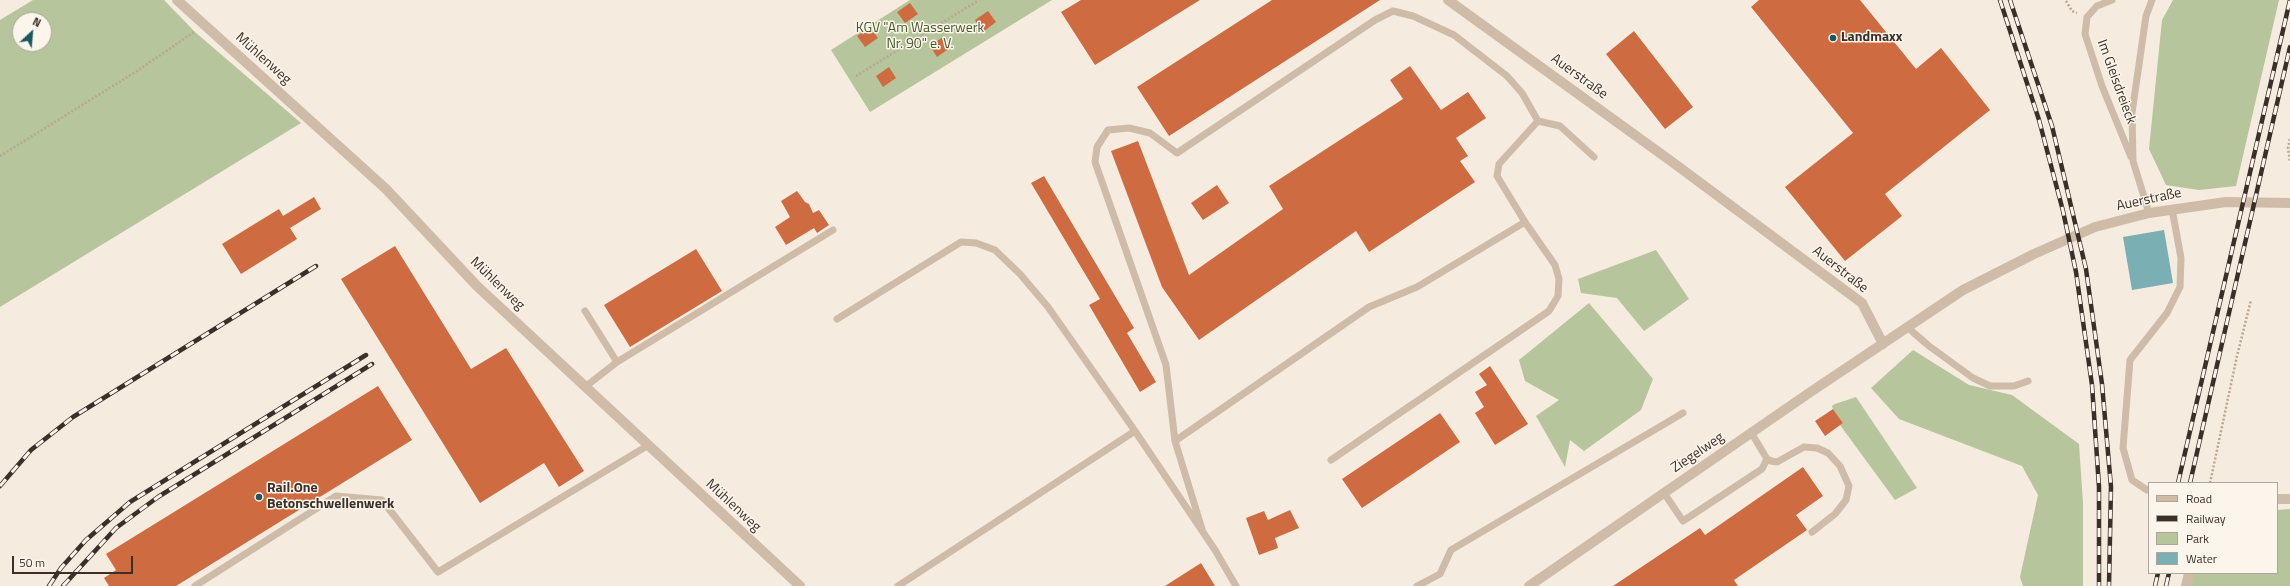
<!DOCTYPE html>
<meta charset="utf-8">
<style>
body{margin:0}
#map{position:relative;width:2290px;height:586px;overflow:hidden;background:#f5ebde;font-family:"Titillium Web",sans-serif}
canvas{display:block}
.legend{position:absolute;left:2148px;top:482px;width:130px;height:92px;box-sizing:border-box;background:#fbf5eb;border:1px solid #aea69d;margin:0;padding:5px 7px;list-style:none;font-size:12px;color:#3b2f29}
.legend li{display:flex;align-items:center;gap:8px;height:20px}
.legend b{width:20px;border:1px solid #aea69d}
.north{position:absolute;left:12px;top:12px;width:40px;height:40px;box-sizing:border-box;background:#fbf5eb;border:1px solid #aea69d;border-radius:50%;rotate:26deg;font-size:11px;font-weight:700;line-height:16px;text-align:center;color:#3b2f29}
.north::after{content:'';display:block;margin:auto;width:14px;height:18px;background:#1b5860;clip-path:polygon(50% 0,100% 100%,50% 72%,0 100%)}
.scale{position:absolute;left:12px;top:556px;width:121px;height:18px;box-sizing:border-box;border:2px solid #3b2f29;border-top:0;padding-left:5px;font-size:12px;line-height:14px;white-space:nowrap;color:#3b2f29;-webkit-text-stroke:3px #fbf5eb;paint-order:stroke}
</style>
<div id="map">
<canvas width="2290" height="586"></canvas>
<ul class="legend">
<li><b style="height:5px;background:#cebca8"></b>Road</li>
<li><b style="height:5px;background:#3b2f29"></b>Railway</li>
<li><b style="height:11px;background:#b6c59c"></b>Park</li>
<li><b style="height:11px;background:#7aafb4"></b>Water</li>
</ul>
<div class="north">N</div>
<div class="scale">50 m</div>
</div>
<script>
const c = document.querySelector('canvas').getContext('2d');
c.lineJoin = 'round';
function paint(path, color) { c.fillStyle = color; c.fill(path, 'evenodd'); }
const poly = rows => new Path2D(rows.map(r => 'M' + r).join(''));
function strokePath(path, color, width, dash) { c.strokeStyle = color; c.lineWidth = width; c.lineCap = dash ? 'butt' : 'round'; c.setLineDash(dash || []); c.stroke(path); }
function label(font, color, halo, rows, align = 'center') {
  c.font = font + ' "Titillium Web",sans-serif'; c.lineWidth = 3; c.setLineDash([]); c.textBaseline = 'middle'; c.strokeStyle = halo; c.fillStyle = color; for (const [text, x, y, turn = 0] of rows) {
    c.save(); c.translate(x, y); c.rotate((+turn || 0) * Math.PI / 180); c.textAlign = isNaN(turn) ? turn : align; if (halo) c.strokeText(text, 0, 0); c.fillText(text, 0, 0); c.restore();
  }
}
paint(poly([
 [33,0,164,0,195,32,301,123,0,307,0,20],
 [20,20,44,20,44,44,20,44],
 [910,0,1052,0,870,112,831,50],
 [2173,0,2279,0,2236,186,2199,190,2166,185,2149,149,2162,20],
 [1656,250,1689,299,1644,331,1617,298,1581,293,1578,279],
 [1589,303,1653,379,1641,410,1584,451,1570,440,1565,467,1536,416,1559,400,1525,381,1519,360],
 [1913,350,1969,385,2012,395,2079,444,2083,504,2083,586,2023,586,2020,577,2038,495,2022,466,1899,419,1871,388],
 [1856,397,1917,488,1895,500,1840,425,1843,423,1833,409,1832,406,1835,404],
 [2290,509,2290,586,2189,586,2192,573,2277,573,2277,510]
]), '#b6c59c');
paint(poly([
 [2164,230,2173,283,2132,290,2123,237]
]), '#7aafb4');
paint(poly([
 [1081,0,1200,0,1095,65,1061,12],
 [1272,0,1380,0,1169,136,1137,87],
 [1759,0,1860,0,1916,69,1941,48,1990,110,1885,194,1902,216,1845,261,1785,187,1853,133,1751,7],
 [910,3,918,14,905,23,897,12],
 [988,11,996,22,983,32,975,20],
 [870,27,878,38,865,47,857,36],
 [1634,31,1693,107,1665,129,1606,54],
 [943,37,950,48,937,57,930,46],
 [1410,66,1441,110,1468,92,1486,118,1456,138,1468,156,1460,161,1475,182,1369,252,1356,231,1199,340,1162,287,1111,151,1138,141,1189,275,1283,209,1269,186,1403,99,1390,80],
 [889,67,896,78,883,87,876,76],
 [1044,176,1134,328,1127,333,1156,382,1140,392,1089,305,1100,299,1031,183],
 [1217,185,1229,203,1203,220,1191,203],
 [797,191,805,202,809,204,813,213,819,210,829,225,817,233,814,228,786,245,775,227,790,217,781,201],
 [314,197,321,209,290,228,297,239,241,274,222,244,279,209,283,216],
 [395,246,471,369,506,348,584,471,559,487,544,463,480,503,341,279],
 [696,249,722,291,630,347,604,305],
 [1490,366,1528,424,1495,445,1475,413,1484,407,1475,392,1487,385,1479,374],
 [378,386,412,440,176,586,109,586,104,578,116,570,106,554],
 [1833,409,1843,423,1825,436,1815,421],
 [1440,413,1460,442,1362,508,1342,479],
 [1803,467,1823,496,1796,515,1807,530,1734,580,1738,586,1613,586,1700,528,1705,535],
 [1290,510,1299,528,1275,538,1278,548,1259,555,1246,518,1264,511,1268,520],
 [1201,563,1215,586,1165,586]
]), '#cf6b41');
strokePath(poly([
 [2066,1,2072,11,2077,13],
 [856,76,979,0],
 [2290,139,2288,148,2290,162],
 [0,156,137,71,194,32],
 [2210,483,2237,356,2251,300]
]), '#baa692', 2.5, [2, 2]);
strokePath(poly([
 [2112,0,2097,6,2087,17,2085,34,2102,86,2131,157],
 [1538,121,1560,126,1594,157],
 [2149,213,2133,161,2132,113,2146,16,2152,0],
 [585,311,617,362],
 [837,319,961,242,976,243,995,250,1020,274,1048,307,1135,431],
 [1907,327,1929,346,1973,378,1990,386,2014,386,2028,381],
 [585,387,617,362,833,230],
 [1752,434,1767,459,1771,461,1777,462,1804,447,1817,448,1828,453,1840,466,1849,486,1846,500,1835,514,1812,532],
 [1175,441,1369,307,1417,287,1525,222,1555,265,1559,279,1558,296,1549,311,1331,460],
 [2147,490,2132,480,2123,448,2130,360,2167,313,2180,287,2181,258,2172,209],
 [1664,493,1683,521,1762,469,1767,459],
 [1202,529,1175,441,1166,365,1095,162,1097,147,1108,130,1129,128,1150,133,1177,153,1375,20,1393,11,1413,16,1454,35,1507,76,1522,93,1538,121,1499,164,1497,176,1525,222],
 [195,586,336,496,382,500,438,572,647,446],
 [898,586,1135,431,1215,550,1236,586],
 [1417,586,1440,574,1451,550,1683,413]
]), '#cebca8', 7);
strokePath(poly([
 [177,0,386,189,477,286,800,586],
 [1448,0,1675,164,1862,303,1883,344],
 [2277,499,2290,499],
 [1529,586,1809,393,1963,290,2034,254,2095,227,2149,213,2226,202,2290,203],
 [2186,586,2189,573]
]), '#cebca8', 10);
const rail = poly([
 [2000,0,2039,120,2063,211,2076,272,2092,385,2099,487,2099,586],
 [2010,0,2052,126,2086,269,2102,384,2111,487,2109,586],
 [2178,483,2290,0],
 [2190,483,2290,47],
 [0,486,31,450,73,417,316,266],
 [49,586,61,568,86,540,130,502,366,355],
 [63,586,116,528,158,497,372,364],
 [2155,586,2158,573],
 [2166,586,2169,573]
]);
strokePath(rail, '#3b2f29', 4.5);
strokePath(rail, '#fbf5eb', 3, [9]);
for (const [x, y, r, color] of [
 [1833,38,4,"#1b5860"],
 [259,497,4,"#1b5860"]
]) { const dot = new Path2D(); dot.arc(x, y, r, 0, 2 * Math.PI); c.fillStyle = color; c.fill(dot); strokePath(dot, '#fbf5eb', 1.5); }
label('14px', '#475b2b', '#fbf5eb', [
 ["KGV \"Am Wasserwerk",920,29],
 ["Nr. 90\" e. V.",920,45]
]);
label('bold 14px', '#3b2f29', '#fbf5eb', [
 ["Landmaxx",1841,38],
 ["Rail.One",267,489],
 ["Betonschwellenwerk",267,505]
], 'left');
label('14px', '#3b2f29', '#fbf5eb', [
 ["Mühlenweg",263,59,42],
 ["Auerstraße",1579,77,36],
 ["Im Gleisdreieck",2116,82,70],
 ["Auerstraße",2149,200,-12],
 ["Auerstraße",1840,270,38],
 ["Mühlenweg",497,284,44],
 ["Ziegelweg",1698,453,-34],
 ["Mühlenweg",733,506,43]
]);
</script>
